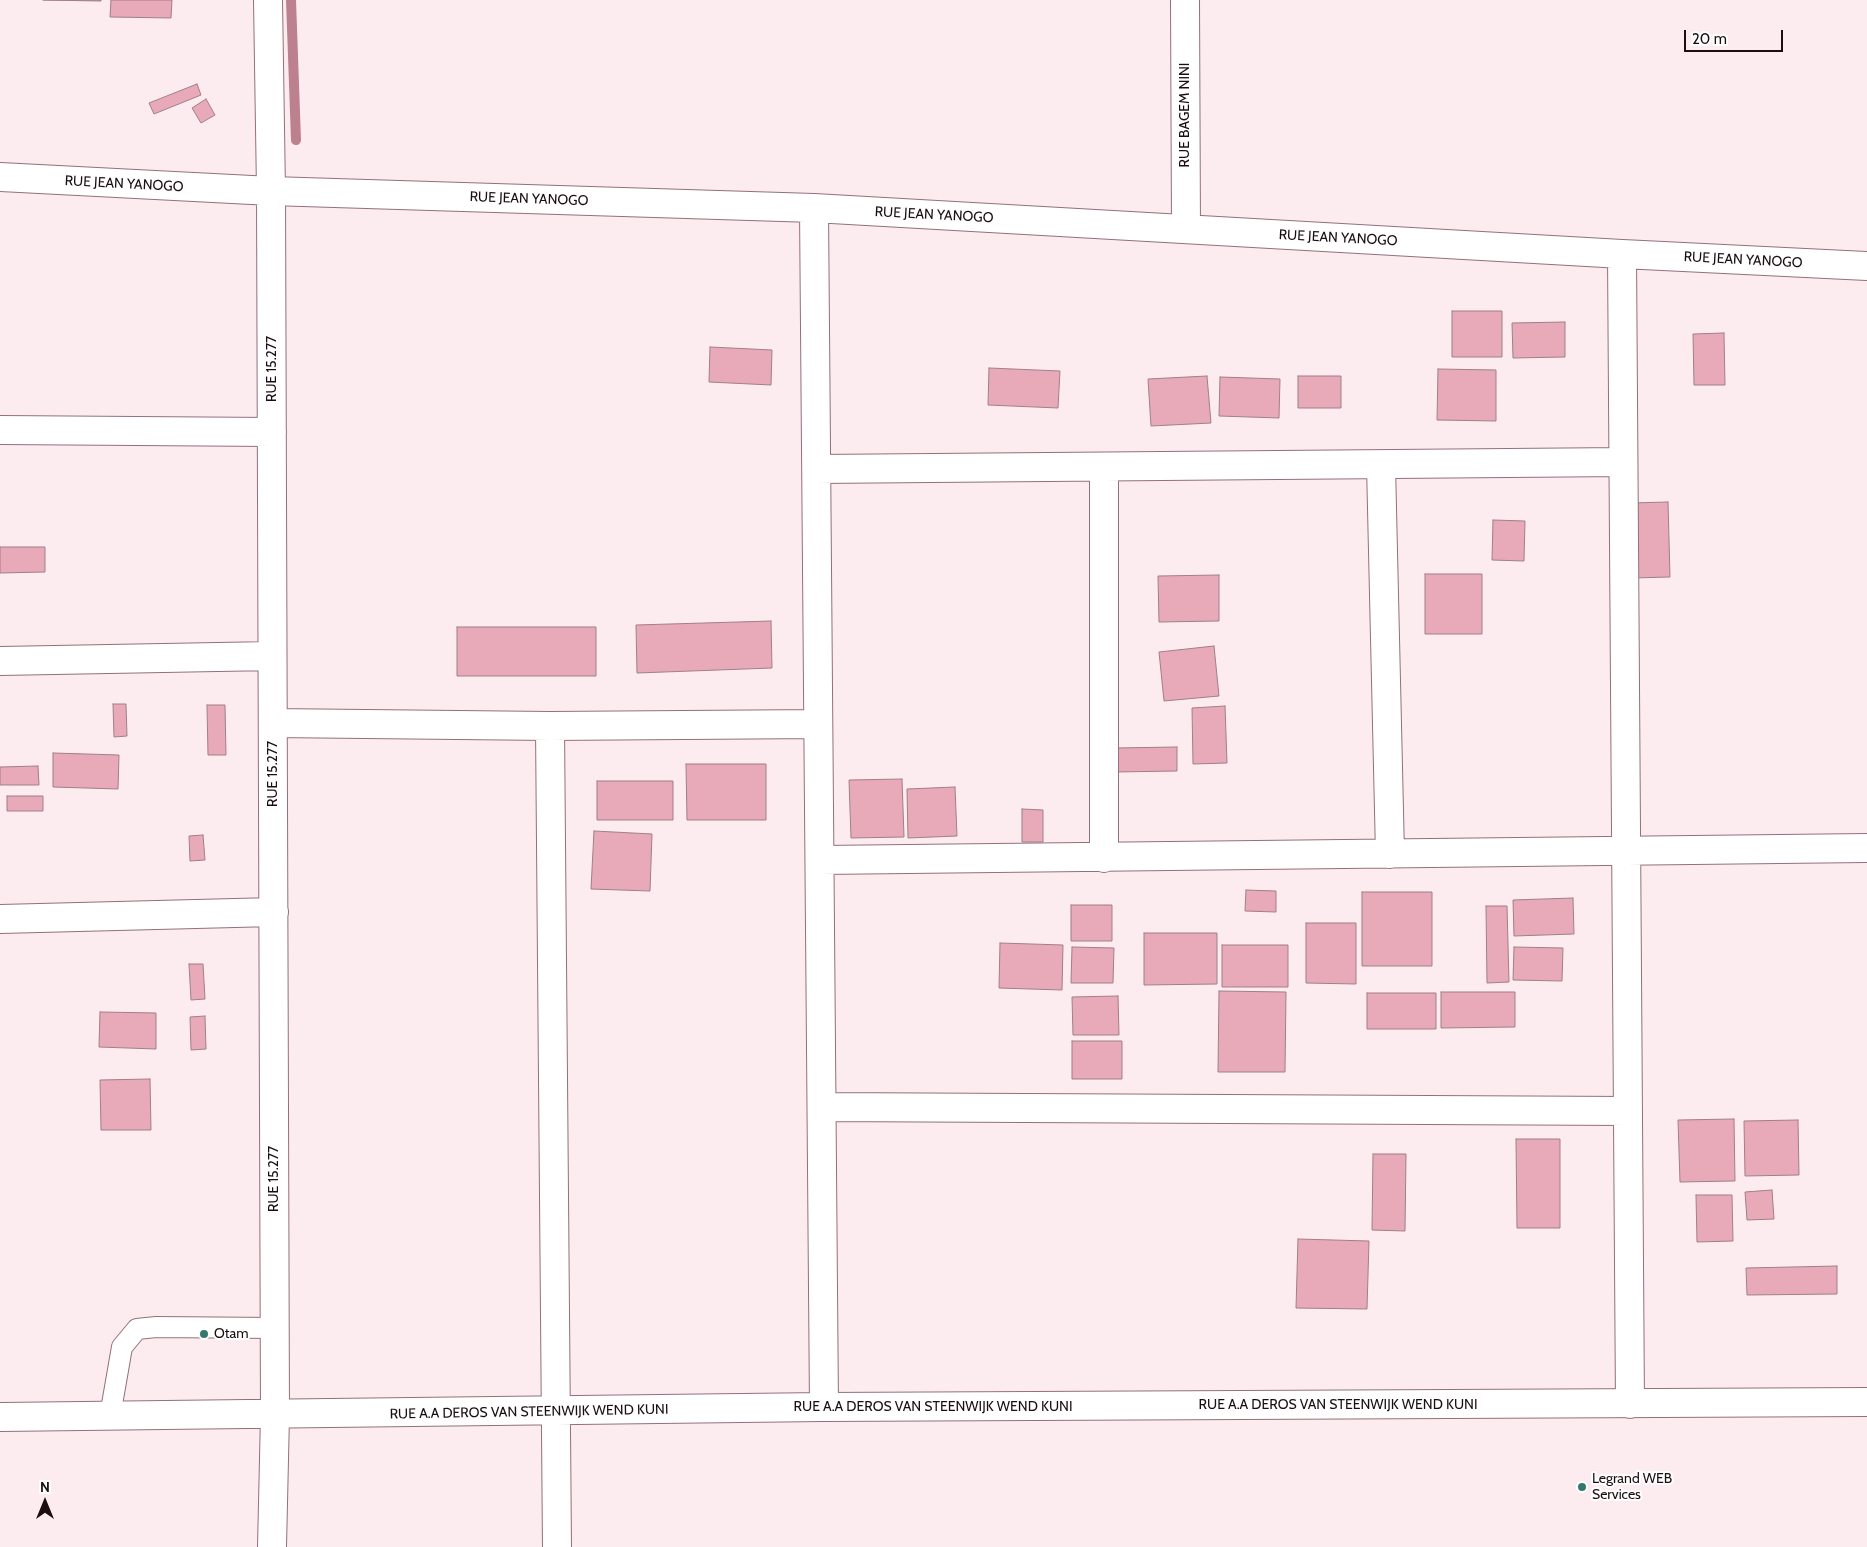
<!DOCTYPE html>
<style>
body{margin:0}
#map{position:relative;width:1867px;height:1547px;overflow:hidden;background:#fcecf0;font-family:Cabin,sans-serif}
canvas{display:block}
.north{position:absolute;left:20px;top:1477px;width:50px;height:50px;-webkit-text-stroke:4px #fefefe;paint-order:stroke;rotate:0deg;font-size:14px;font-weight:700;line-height:20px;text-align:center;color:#1a0e11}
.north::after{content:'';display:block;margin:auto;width:18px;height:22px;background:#1a0e11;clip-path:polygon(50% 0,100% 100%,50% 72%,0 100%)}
.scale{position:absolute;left:1684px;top:30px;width:99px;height:22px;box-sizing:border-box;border:2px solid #1a0e11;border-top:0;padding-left:6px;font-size:15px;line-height:18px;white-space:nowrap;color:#1a0e11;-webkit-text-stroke:4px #fefefe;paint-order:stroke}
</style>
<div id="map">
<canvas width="1867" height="1547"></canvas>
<div class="north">N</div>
<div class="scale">20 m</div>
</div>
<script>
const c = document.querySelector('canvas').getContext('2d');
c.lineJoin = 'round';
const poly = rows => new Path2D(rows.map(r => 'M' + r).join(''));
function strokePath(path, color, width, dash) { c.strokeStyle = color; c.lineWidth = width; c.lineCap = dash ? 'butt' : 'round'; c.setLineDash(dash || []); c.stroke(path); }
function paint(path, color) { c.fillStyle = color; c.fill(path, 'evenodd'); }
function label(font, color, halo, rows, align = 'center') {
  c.font = font + ' Cabin,sans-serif'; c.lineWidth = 4; c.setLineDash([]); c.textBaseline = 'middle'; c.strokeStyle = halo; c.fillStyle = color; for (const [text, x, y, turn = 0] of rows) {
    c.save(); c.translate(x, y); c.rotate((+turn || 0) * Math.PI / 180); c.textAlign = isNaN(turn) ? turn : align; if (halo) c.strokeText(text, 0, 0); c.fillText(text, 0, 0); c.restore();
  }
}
strokePath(poly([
 [291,0,296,140]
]), '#bc808f', 10);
const building = poly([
 [43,0,101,0,101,1,43,0],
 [111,0,172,0,171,18,110,17,111,0],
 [197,84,201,95,154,114,149,103,197,84],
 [206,99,215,115,201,123,192,108,206,99],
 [1452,311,1502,311,1502,357,1452,357,1452,311],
 [1565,322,1565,357,1513,358,1512,323,1565,322],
 [1724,333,1725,385,1694,385,1693,334,1724,333],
 [710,347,772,350,771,385,709,382,710,347],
 [989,368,1060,371,1058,408,988,405,989,368],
 [1438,369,1496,370,1496,421,1437,420,1438,369],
 [1207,376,1211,423,1151,426,1148,379,1207,376],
 [1298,376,1341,376,1341,408,1298,408,1298,376],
 [1220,377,1280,379,1279,418,1219,416,1220,377],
 [1668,502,1670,577,1632,578,1630,503,1668,502],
 [1493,520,1525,521,1524,561,1492,560,1493,520],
 [0,547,45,547,45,572,0,573,0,547],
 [1425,574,1482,574,1482,634,1425,634,1425,574],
 [1219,575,1219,621,1159,622,1158,576,1219,575],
 [771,621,772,668,637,673,636,625,771,621],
 [457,627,596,627,596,676,457,676,457,627],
 [1214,646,1219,696,1164,701,1159,652,1214,646],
 [113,704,126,704,127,736,114,737,113,704],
 [207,705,225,705,226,755,208,755,207,705],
 [1225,706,1227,763,1193,764,1192,708,1225,706],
 [1177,747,1177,771,1115,772,1115,748,1177,747],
 [53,753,119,755,118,789,53,787,53,753],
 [686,764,766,764,766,820,687,820,686,764],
 [38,766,39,785,0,785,0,767,38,766],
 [902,779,904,837,851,838,849,780,902,779],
 [597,781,673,781,673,820,597,820,597,781],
 [955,787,957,836,908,838,907,789,955,787],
 [7,796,43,796,43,811,7,811,7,796],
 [1022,809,1043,810,1043,842,1022,842,1022,809],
 [594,831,652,834,650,891,591,889,594,831],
 [203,835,205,860,190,861,189,836,203,835],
 [1246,890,1276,891,1276,912,1245,911,1246,890],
 [1362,892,1432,892,1432,966,1362,966,1362,892],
 [1573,898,1574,934,1514,936,1513,900,1573,898],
 [1071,905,1112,905,1112,941,1071,941,1071,905],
 [1486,906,1507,906,1509,982,1487,983,1486,906],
 [1306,923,1356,923,1356,984,1306,983,1306,923],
 [1144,933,1217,933,1217,984,1144,985,1144,933],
 [1000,943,1063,945,1062,990,999,988,1000,943],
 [1222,945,1288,945,1288,987,1222,987,1222,945],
 [1072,947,1114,948,1113,983,1071,983,1072,947],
 [1514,947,1563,948,1562,981,1513,980,1514,947],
 [189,964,203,964,205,999,191,1000,189,964],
 [1219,991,1286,992,1285,1072,1218,1072,1219,991],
 [1441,992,1515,992,1515,1027,1441,1028,1441,992],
 [1367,993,1436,993,1436,1029,1367,1029,1367,993],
 [1118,996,1119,1035,1073,1035,1072,997,1118,996],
 [100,1012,156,1013,156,1049,99,1047,100,1012],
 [205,1016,206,1049,191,1050,190,1017,205,1016],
 [1072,1041,1122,1041,1122,1079,1072,1079,1072,1041],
 [150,1079,151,1130,101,1130,100,1080,150,1079],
 [1734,1119,1735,1181,1680,1182,1678,1120,1734,1119],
 [1798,1120,1799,1175,1745,1176,1744,1121,1798,1120],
 [1516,1139,1560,1139,1560,1228,1517,1228,1516,1139],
 [1373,1154,1406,1154,1405,1231,1372,1230,1373,1154],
 [1772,1190,1774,1219,1747,1220,1745,1192,1772,1190],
 [1696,1195,1732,1195,1733,1241,1697,1242,1696,1195],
 [1298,1239,1369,1241,1367,1309,1296,1308,1298,1239],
 [1837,1266,1837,1294,1747,1295,1746,1268,1837,1266]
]);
paint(building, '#e8a9b9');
strokePath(building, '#a17f87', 1);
const service = poly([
 [110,1416,122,1347,137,1329,156,1327,275,1328]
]);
const minor = poly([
 [268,0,271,191,275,1415,272,1547],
 [1185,0,1186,229],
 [0,177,271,191,814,208,1622,254,1867,266],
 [814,208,824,1407],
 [1622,254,1630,1404],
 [0,430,272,432],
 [1381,465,1390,854],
 [817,469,1623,462],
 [0,661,272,656],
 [273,723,550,726,818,724],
 [550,726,557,1547],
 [1104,858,1104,468],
 [821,860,1867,848],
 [0,919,274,912],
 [823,1107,1628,1111],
 [0,1417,824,1407,1867,1402]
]);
strokePath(service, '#927179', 22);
strokePath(minor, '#927179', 30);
strokePath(service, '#fff', 20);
strokePath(minor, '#fff', 28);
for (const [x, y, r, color] of [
 [204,1334,5,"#32786e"],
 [1582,1487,5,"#32786e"]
]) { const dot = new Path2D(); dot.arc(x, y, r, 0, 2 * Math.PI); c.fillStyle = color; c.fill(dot); strokePath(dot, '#fefefe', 2); }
label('14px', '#1a0e11', '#fefefe', [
 ["RUE BAGEM NINI",1185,115,-90],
 ["RUE JEAN YANOGO",124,184,3],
 ["RUE JEAN YANOGO",529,199,2],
 ["RUE JEAN YANOGO",934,215,3],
 ["RUE JEAN YANOGO",1338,238,3],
 ["RUE JEAN YANOGO",1743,260,3],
 ["RUE 15.277",272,369,-90],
 ["RUE 15.277",273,774,-90],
 ["RUE 15.277",274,1179,-90],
 ["RUE A.A DEROS VAN STEENWIJK WEND KUNI",1338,1405],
 ["RUE A.A DEROS VAN STEENWIJK WEND KUNI",933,1407],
 ["RUE A.A DEROS VAN STEENWIJK WEND KUNI",529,1412,-1]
]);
label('14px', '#1a0e11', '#fefefe', [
 ["Otam",214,1334],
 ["Legrand WEB",1592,1479],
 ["Services",1592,1495]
], 'left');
</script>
